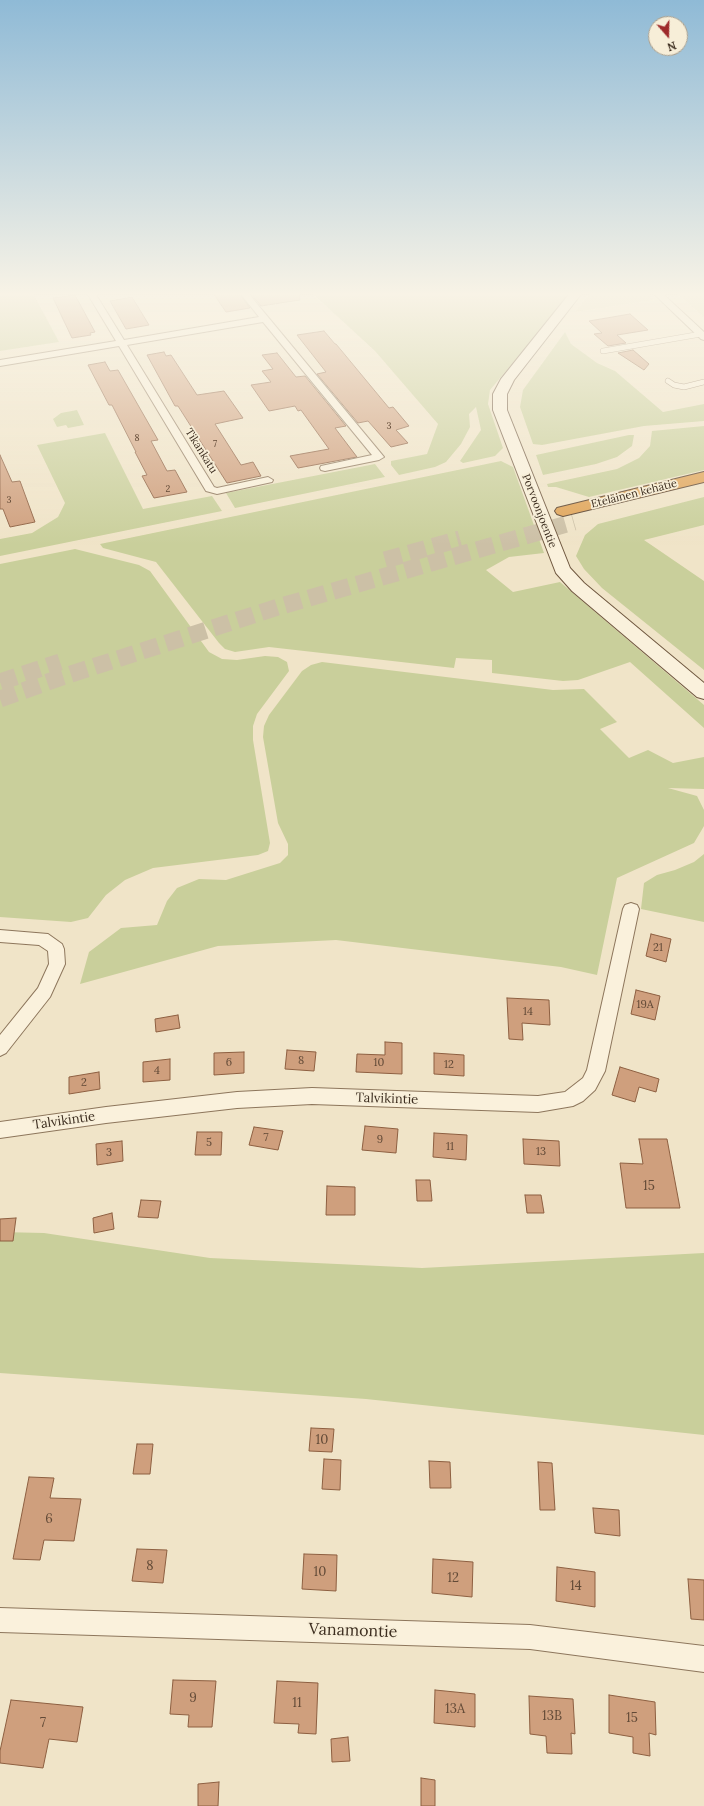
<!DOCTYPE html>
<meta charset="utf-8">
<style>
body{margin:0}
#map{position:relative;width:704px;height:1806px;overflow:hidden;background:#f0e4c8;font-family:Lora,serif}
canvas{display:block}
.north{position:absolute;left:648px;top:16px;width:40px;height:40px;box-sizing:border-box;background:#f7eed8;border:1px solid #ada18e;border-radius:50%;rotate:160deg;font-size:11px;font-weight:700;line-height:16px;text-align:center;color:#3d2e20}
.north::after{content:'';display:block;margin:auto;width:14px;height:18px;background:#9e2a2b;clip-path:polygon(50% 0,100% 100%,50% 72%,0 100%)}
</style>
<div id="map">
<canvas width="704" height="1806"></canvas>
<div class="north">N</div>
</div>
<script>
const c = document.querySelector('canvas').getContext('2d');
c.lineJoin = 'round';
function paint(path, color) { c.fillStyle = color; c.fill(path, 'evenodd'); }
const poly = rows => new Path2D(rows.map(r => 'M' + r).join(''));
function strokePath(path, color, width, dash) { c.strokeStyle = color; c.lineWidth = width; c.lineCap = dash ? 'butt' : 'round'; c.setLineDash(dash || []); c.stroke(path); }
function label(font, color, halo, rows, align = 'center') {
  c.font = font + ' Lora,serif'; c.lineWidth = 3.5; c.setLineDash([]); c.textBaseline = 'middle'; c.strokeStyle = halo; c.fillStyle = color; for (const [text, x, y, turn = 0] of rows) {
    c.save(); c.translate(x, y); c.rotate((+turn || 0) * Math.PI / 180); c.textAlign = isNaN(turn) ? turn : align; if (halo) c.strokeText(text, 0, 0); c.fillText(text, 0, 0); c.restore();
  }
}
paint(poly([
 [590,293,647,293,654,300,575,312],
 [676,293,704,293,704,317]
]), '#e6deb5');
paint(poly([
 [0,293,33,293,59,342,0,351],
 [312,293,569,293,558,309,490,390,488,404,503,448,495,456,463,463,460,461,481,430,476,407,469,414,470,427,461,444,446,462,435,467,399,475,391,465,391,461,427,454,438,424,375,351],
 [565,332,571,344,597,363,615,371,663,412,704,404,704,421,644,426,542,445,533,444,520,407,523,390],
 [77,410,84,425,68,428,66,425,57,427,53,419,61,413],
 [704,426,704,470,589,497,556,487,548,487,547,484,617,469,639,458,650,446,652,431],
 [105,433,143,509,212,496,222,511,0,556,0,539,32,533,58,517,65,503,37,445],
 [629,435,634,435,632,446,617,457,596,464,543,475,536,455],
 [501,461,513,467,544,553,509,557,486,570,513,592,560,582,704,705,704,728,630,662,578,680,563,681,492,673,492,660,456,658,454,668,269,647,235,652,225,649,219,643,156,562,103,548,100,544],
 [375,464,385,477,235,508,226,493],
 [704,497,704,525,644,540,704,581,704,670,602,588,584,569,576,556,585,535,598,524],
 [75,549,139,565,150,571,209,652,222,659,237,660,265,656,278,657,287,662,289,671,257,714,253,726,253,740,270,843,268,851,258,855,153,868,125,880,106,895,88,918,71,922,0,917,0,564],
 [322,662,553,690,584,689,617,722,600,729,629,758,648,750,673,763,704,757,704,789,668,788,697,796,704,810,704,826,694,843,617,878,597,975,561,967,336,940,218,946,80,984,89,952,121,928,157,925,167,901,177,888,199,879,226,880,280,863,288,855,288,844,278,823,263,737,264,726,269,715,302,671,311,665],
 [704,854,704,922,641,909,644,883,657,875,675,870,694,862],
 [0,1232,44,1233,210,1258,422,1268,704,1253,704,1435,366,1399,0,1373]
]), '#c9cf9b');
const building = poly([
 [213,293,239,293,250,308,226,312,213,293],
 [250,293,299,293,300,300,261,306,250,293],
 [75,295,95,332,90,333,91,335,72,338,53,298,75,295],
 [132,297,149,325,126,329,110,301,132,297],
 [630,314,648,330,617,335,626,343,608,346,594,334,602,333,589,321,630,314],
 [324,331,335,344,336,344,389,408,393,407,409,426,396,430,408,443,391,447,368,421,358,423,317,374,326,372,297,335,324,331],
 [633,350,649,364,644,370,618,353,633,350],
 [164,352,166,356,171,355,197,395,224,391,243,418,215,424,241,465,253,462,261,476,227,483,178,406,175,406,147,355,164,352],
 [277,353,296,377,305,376,346,426,335,428,357,457,298,468,290,456,329,449,301,410,298,411,295,406,269,411,251,385,271,382,262,371,273,369,262,355,277,353],
 [105,362,110,371,118,370,158,440,151,441,167,471,175,470,187,492,154,498,142,476,147,475,135,452,136,452,112,405,109,405,88,365,105,362],
 [0,455,12,482,20,481,35,522,10,527,3,509,0,509,0,455],
 [651,934,671,939,666,962,646,956,651,934],
 [636,990,660,996,655,1020,631,1014,636,990],
 [507,998,549,1000,550,1025,522,1023,523,1040,509,1039,507,998],
 [178,1015,180,1028,156,1032,155,1019,178,1015],
 [385,1042,402,1043,402,1074,356,1072,357,1054,385,1055,385,1042],
 [287,1050,316,1052,314,1071,285,1069,287,1050],
 [244,1052,244,1073,214,1075,214,1053,244,1052],
 [434,1053,464,1055,464,1076,434,1074,434,1053],
 [170,1059,170,1080,143,1082,143,1062,170,1059],
 [620,1067,659,1079,656,1092,639,1087,635,1102,612,1095,620,1067],
 [99,1072,100,1089,69,1094,69,1077,99,1072],
 [365,1126,398,1129,396,1153,362,1150,365,1126],
 [254,1127,283,1131,278,1150,249,1145,254,1127],
 [197,1132,222,1132,221,1155,195,1155,197,1132],
 [434,1133,467,1135,466,1160,433,1157,434,1133],
 [523,1139,559,1141,560,1166,524,1164,523,1139],
 [639,1139,667,1139,680,1208,626,1208,620,1163,643,1164,639,1139],
 [122,1141,123,1161,97,1165,96,1144,122,1141],
 [416,1180,430,1180,432,1201,417,1201,416,1180],
 [327,1186,355,1187,355,1215,326,1215,327,1186],
 [525,1195,541,1195,544,1213,527,1213,525,1195],
 [141,1200,161,1201,158,1218,138,1217,141,1200],
 [112,1213,114,1229,94,1233,93,1218,112,1213],
 [16,1218,13,1241,0,1241,0,1219,16,1218],
 [311,1428,334,1429,332,1452,309,1451,311,1428],
 [137,1444,153,1444,150,1474,133,1474,137,1444],
 [324,1459,341,1460,340,1490,322,1489,324,1459],
 [429,1461,450,1462,451,1488,430,1488,429,1461],
 [538,1462,552,1463,555,1510,540,1510,538,1462],
 [29,1477,54,1478,50,1498,81,1499,74,1541,44,1540,40,1560,13,1559,29,1477],
 [593,1508,619,1510,620,1536,595,1533,593,1508],
 [137,1549,167,1550,163,1583,132,1581,137,1549],
 [304,1554,337,1555,336,1591,302,1589,304,1554],
 [433,1559,473,1562,472,1597,432,1593,433,1559],
 [557,1567,595,1572,595,1607,556,1601,557,1567],
 [688,1579,704,1580,704,1620,691,1619,688,1579],
 [173,1680,216,1681,212,1727,188,1727,189,1715,170,1714,173,1680],
 [277,1681,318,1683,316,1734,298,1733,299,1724,274,1723,277,1681],
 [435,1690,475,1694,475,1727,434,1723,435,1690],
 [609,1695,655,1702,656,1735,649,1733,650,1756,633,1753,633,1737,609,1733,609,1695],
 [529,1696,573,1699,575,1734,571,1733,572,1754,547,1753,546,1736,530,1734,529,1696],
 [11,1700,83,1707,77,1742,49,1739,43,1768,0,1763,0,1751,11,1700],
 [348,1737,350,1761,332,1762,331,1739,348,1737],
 [421,1778,435,1780,435,1806,421,1806,421,1778],
 [219,1782,218,1806,198,1806,198,1784,219,1782]
]);
paint(building, '#cf9f7d');
strokePath(building, '#8d5f41', 1);
strokePath(poly([
 [385,560,460,539],
 [0,682,60,662],
 [0,699,62,677,278,607,574,522]
]), '#ccc0a6', 17, [17, 8]);
const lane = poly([
 [603,351,701,334],
 [668,381,674,385,684,387,704,382]
]);
const street = poly([
 [87,293,95,293,124,340,259,317,240,293,248,293,384,457,379,460,325,471,321,470,320,468,321,466,372,455,263,322,127,345,214,487,217,488,268,477,273,480,272,482,217,494,206,491,119,346,0,366,0,360,116,341,87,293],
 [653,293,662,293,704,332,704,340,701,339,653,293],
 [631,903,637,905,639,909,605,1071,595,1090,583,1101,573,1106,538,1112,312,1104,237,1108,106,1123,0,1138,0,1122,106,1107,237,1092,312,1088,538,1096,565,1092,583,1078,587,1070,623,909,625,905,631,903],
 [0,930,48,934,62,944,64,949,65,964,50,997,6,1053,0,1056,0,1035,38,988,49,964,48,951,39,945,0,942,0,930],
 [0,1608,530,1625,704,1646,704,1672,530,1649,0,1632,0,1608]
]);
const secondary = poly([
 [570,293,582,293,514,380,507,394,507,410,570,568,584,583,704,683,704,699,697,697,572,591,556,573,493,410,493,394,501,379,570,293]
]);
const highway = poly([
 [704,472,704,482,563,516,557,514,555,511,557,508,704,472]
]);
strokePath(lane, '#8d765c', 6);
strokePath(street, '#8d765c', 2);
strokePath(secondary, '#6f573f', 2);
strokePath(highway, '#5b4430', 2);
strokePath(lane, '#faf1dc', 5);
paint(street, '#faf1dc');
paint(secondary, '#faf1dc');
paint(highway, '#e0a458');
const sky = c.createLinearGradient(0, 0, 0, 545);
sky.addColorStop(0, '#8fbad6');
sky.addColorStop(0.54, '#f8f3e6');
sky.addColorStop(1, '#f8f3e600');
c.fillStyle = sky;
c.fillRect(0, 0, 704, 545);
label('9px', '#624a37', null, [
 ["3",389,426],
 ["8",137,438],
 ["7",215,444],
 ["2",168,489],
 ["3",9,500]
]);
label('11px', '#3d2e20', '#f7eed8', [
 ["Tikankatu",201,451,58],
 ["Eteläinen kehätie",634,494,-14],
 ["Porvoonjoentie",539,511,69]
]);
label('11px', '#624a37', null, [
 ["21",658,948],
 ["19A",645,1005],
 ["14",528,1012],
 ["8",301,1061],
 ["6",229,1063],
 ["10",379,1063],
 ["12",449,1065],
 ["4",157,1071],
 ["2",84,1083],
 ["7",266,1138],
 ["9",380,1140],
 ["5",209,1143],
 ["11",450,1147],
 ["13",541,1152],
 ["3",109,1153]
]);
label('13px', '#3d2e20', '#f7eed8', [
 ["Talvikintie",387,1099,2],
 ["Talvikintie",64,1121,-8]
]);
label('13px', '#624a37', null, [
 ["15",649,1186],
 ["10",322,1440],
 ["6",49,1519],
 ["8",150,1566],
 ["10",320,1572],
 ["12",453,1578],
 ["14",576,1586],
 ["9",193,1698],
 ["11",297,1703],
 ["13A",455,1709],
 ["13B",552,1716],
 ["15",632,1718],
 ["7",43,1723]
]);
label('16px', '#3d2e20', '#f7eed8', [
 ["Vanamontie",353,1631,2]
]);
</script>
